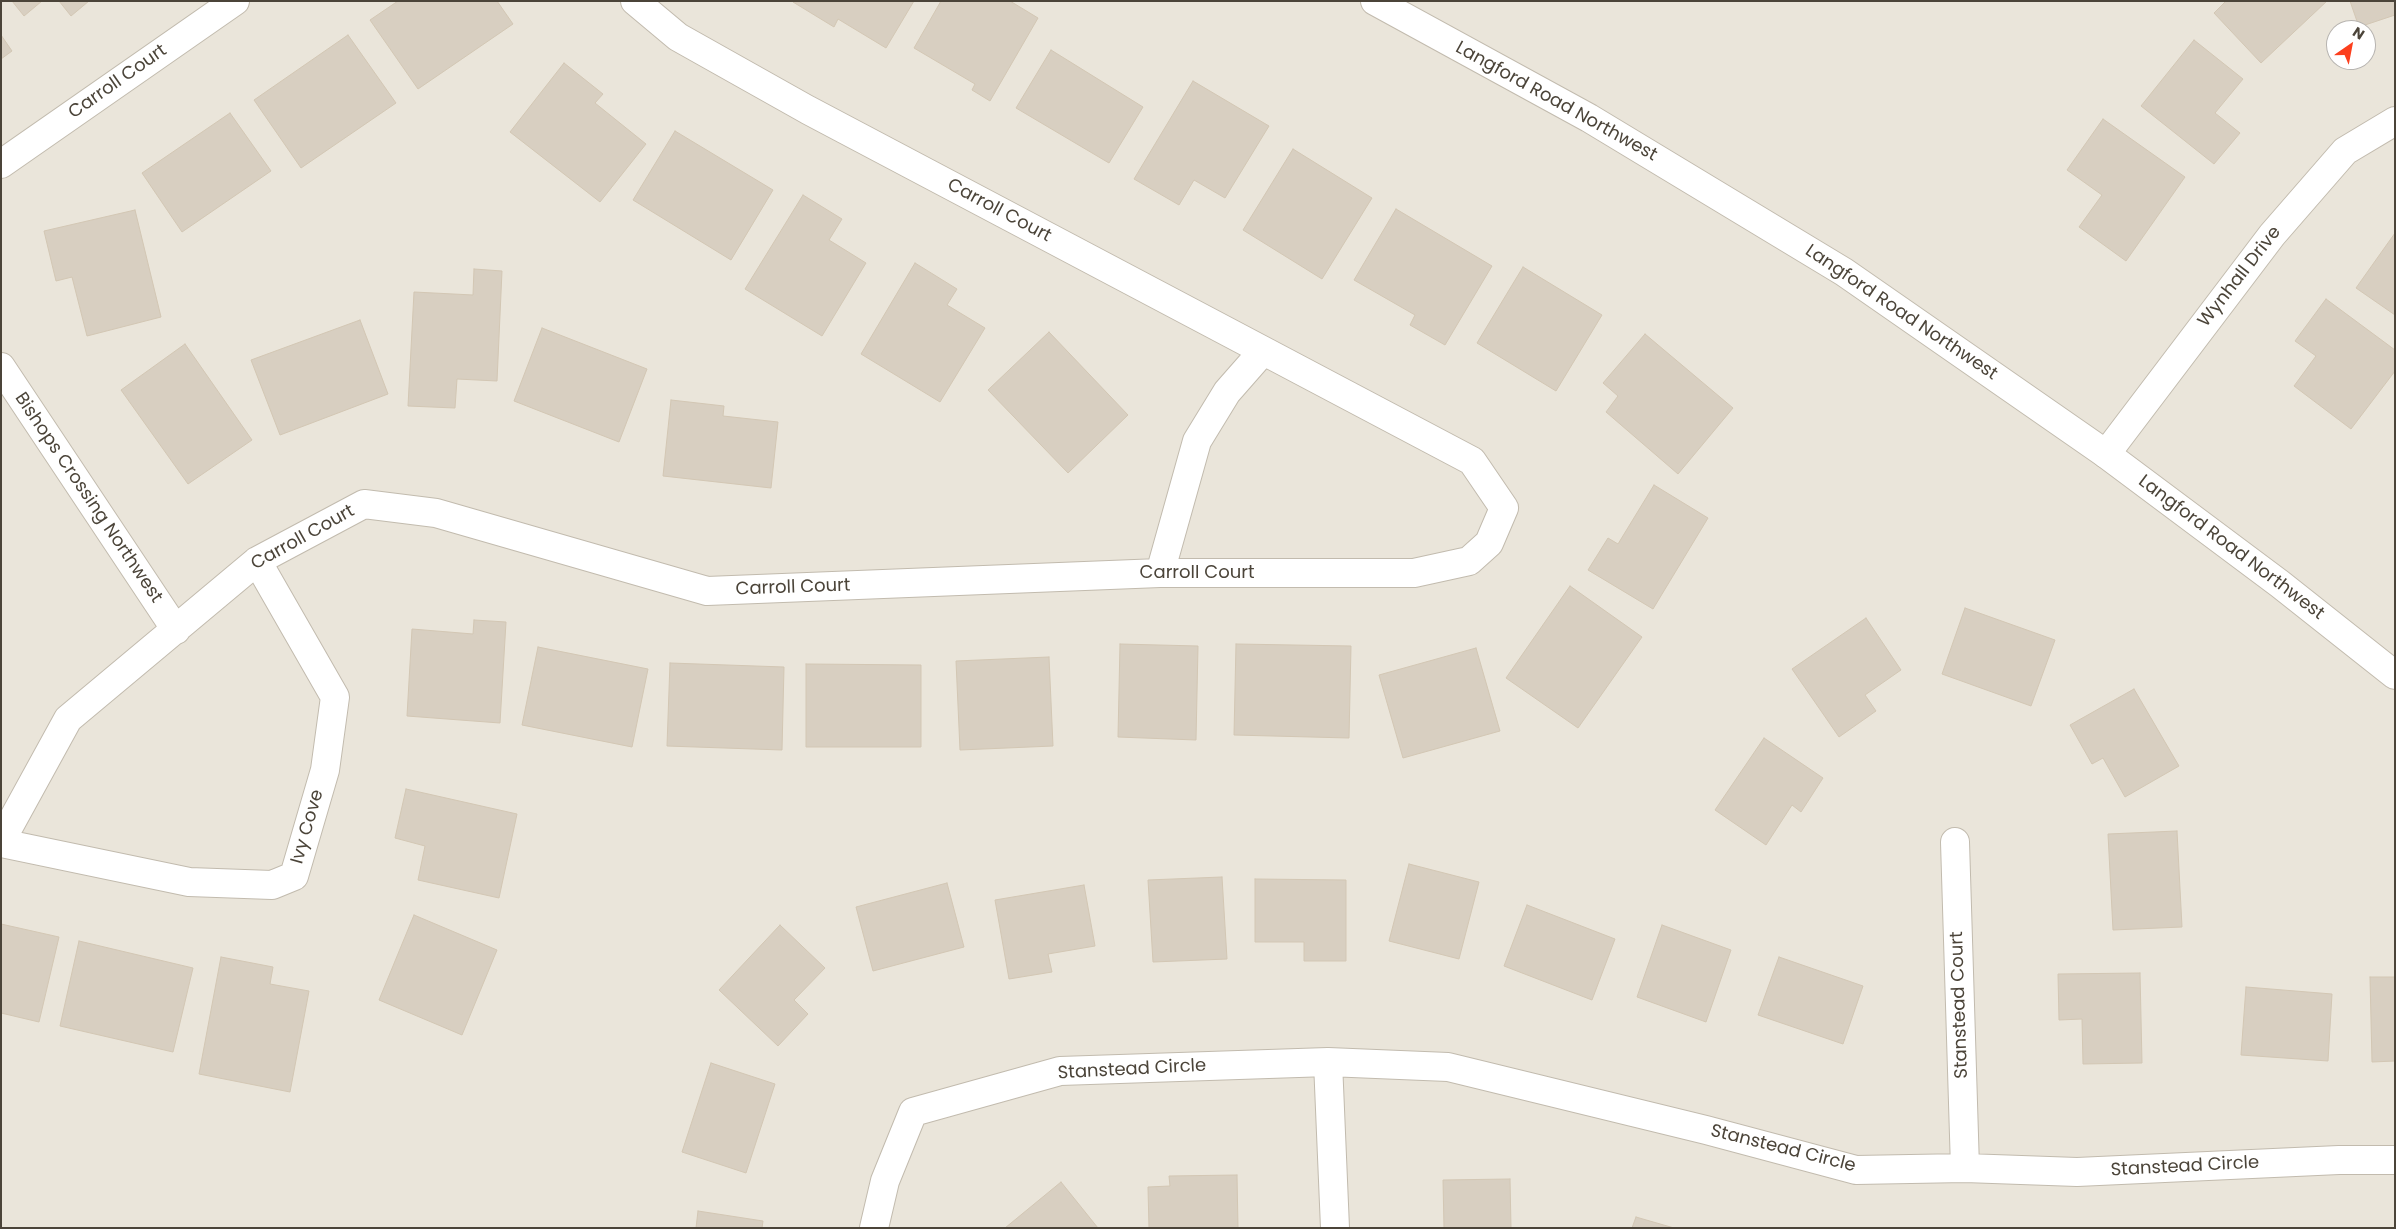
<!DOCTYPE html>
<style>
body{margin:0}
#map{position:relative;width:2396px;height:1229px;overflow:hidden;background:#f6f3ec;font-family:Poppins,sans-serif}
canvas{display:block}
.frame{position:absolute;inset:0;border:2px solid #4b4439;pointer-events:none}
.north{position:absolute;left:2326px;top:20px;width:50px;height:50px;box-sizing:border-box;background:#fff;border:1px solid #b7b4b0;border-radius:50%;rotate:33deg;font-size:14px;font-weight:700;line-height:20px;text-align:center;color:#4b4439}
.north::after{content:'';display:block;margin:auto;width:18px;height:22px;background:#fc3f1d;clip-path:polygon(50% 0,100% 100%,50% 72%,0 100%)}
</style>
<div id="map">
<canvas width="2396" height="1229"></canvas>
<div class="frame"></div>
<div class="north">N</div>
</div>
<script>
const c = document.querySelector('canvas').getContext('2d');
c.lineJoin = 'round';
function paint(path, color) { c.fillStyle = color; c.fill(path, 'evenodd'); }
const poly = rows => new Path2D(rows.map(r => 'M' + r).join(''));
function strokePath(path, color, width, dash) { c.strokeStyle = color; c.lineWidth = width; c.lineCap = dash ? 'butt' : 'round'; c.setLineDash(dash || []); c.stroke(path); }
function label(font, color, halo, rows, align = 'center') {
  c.font = font + ' Poppins,sans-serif'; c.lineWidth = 4; c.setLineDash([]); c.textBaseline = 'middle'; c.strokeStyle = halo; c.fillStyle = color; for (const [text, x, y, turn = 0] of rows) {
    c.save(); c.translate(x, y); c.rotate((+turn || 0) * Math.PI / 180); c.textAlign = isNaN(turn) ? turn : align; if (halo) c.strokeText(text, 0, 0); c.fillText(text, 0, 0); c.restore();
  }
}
paint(poly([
 [1,1,2395,1,2395,1228,1,1228],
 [2336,30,2366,30,2366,60,2336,60]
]), '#eae5da');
const building = poly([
 [12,1,42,1,24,16,12,1],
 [59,1,89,1,71,16,59,1],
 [398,1,497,1,513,24,418,89,370,20,398,1],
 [914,1,886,48,838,19,834,27,793,2,914,1],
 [941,1,1010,1,1038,18,990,101,972,90,975,84,914,48,941,1],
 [2226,1,2327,1,2261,63,2214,13,2226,1],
 [2350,1,2395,1,2395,15,2359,27,2350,1],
 [1,35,12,51,1,59,1,35],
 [348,35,396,103,301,168,254,100,348,35],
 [2194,40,2243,79,2215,113,2240,133,2214,164,2141,106,2194,40],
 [1051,50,1143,107,1109,163,1016,108,1051,50],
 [564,63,603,94,595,103,646,144,600,202,510,132,564,63],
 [1193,81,1269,126,1225,198,1194,180,1179,205,1134,179,1193,81],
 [230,113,271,171,182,232,142,173,230,113],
 [2103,119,2185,177,2126,261,2079,227,2102,195,2067,170,2103,119],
 [675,131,773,190,731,260,633,200,675,131],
 [1293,149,1372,198,1322,279,1243,230,1293,149],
 [803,195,842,219,829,240,866,263,822,336,745,289,803,195],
 [1396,209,1492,266,1445,345,1410,325,1415,315,1354,280,1396,209],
 [135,210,161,317,87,336,72,277,56,281,44,231,135,210],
 [2395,233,2395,315,2356,288,2395,233],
 [915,263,957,289,947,305,985,328,940,402,861,354,915,263],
 [1523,267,1602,315,1556,391,1477,343,1523,267],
 [474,269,502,271,497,381,457,379,455,408,408,406,414,292,473,295,474,269],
 [2326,299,2395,350,2395,371,2351,429,2294,386,2316,356,2295,341,2326,299],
 [360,320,388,394,280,435,251,360,360,320],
 [542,328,647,369,619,442,514,401,542,328],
 [1049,332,1128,415,1068,473,988,390,1049,332],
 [1645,334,1733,408,1678,474,1606,412,1618,396,1603,383,1645,334],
 [185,344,252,440,188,484,121,390,185,344],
 [671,400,724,406,723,416,778,422,771,488,663,476,671,400],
 [1654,485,1708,518,1653,609,1588,570,1608,538,1618,544,1654,485],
 [1570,586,1642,637,1578,728,1506,678,1570,586],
 [1965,608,2055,640,2031,706,1942,674,1965,608],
 [1866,618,1901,670,1865,695,1876,711,1839,737,1792,669,1866,618],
 [474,620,506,622,500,723,407,716,412,629,473,634,474,620],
 [1120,644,1198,646,1196,740,1118,737,1120,644],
 [1236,644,1351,646,1349,738,1234,735,1236,644],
 [538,647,648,669,632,747,522,725,538,647],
 [1476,648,1500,731,1403,758,1379,675,1476,648],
 [1049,657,1053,746,960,750,956,661,1049,657],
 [670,663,784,667,782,750,667,746,670,663],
 [806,664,921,665,921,747,806,747,806,664],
 [2134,689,2179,766,2125,797,2103,758,2092,764,2070,725,2134,689],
 [1764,738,1823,778,1801,812,1792,805,1766,845,1715,810,1764,738],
 [406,789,517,814,499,898,418,880,425,846,395,838,406,789],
 [2177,831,2182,927,2113,930,2108,834,2177,831],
 [1409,864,1479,882,1459,959,1389,941,1409,864],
 [1222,877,1227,959,1153,962,1148,880,1222,877],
 [1255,879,1346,880,1346,961,1304,961,1304,942,1255,942,1255,879],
 [947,883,964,947,873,971,856,907,947,883],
 [1084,885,1095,946,1048,954,1052,972,1009,979,995,900,1084,885],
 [1527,905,1615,939,1592,1000,1504,966,1527,905],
 [414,915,497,950,462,1035,379,1000,414,915],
 [1,924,59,937,39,1022,1,1013,1,924],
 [780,925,825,968,794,1000,808,1014,778,1046,719,990,780,925],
 [1662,925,1731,950,1706,1022,1637,997,1662,925],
 [79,941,193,968,173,1052,60,1026,79,941],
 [221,957,273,967,270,984,309,991,290,1092,199,1074,221,957],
 [1779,957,1863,986,1843,1044,1758,1015,1779,957],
 [2140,973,2142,1063,2083,1064,2082,1019,2059,1020,2058,974,2140,973],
 [2370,977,2395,977,2395,1061,2372,1062,2370,977],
 [2246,987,2332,994,2328,1061,2241,1055,2246,987],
 [711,1063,775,1084,746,1173,682,1152,711,1063],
 [1237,1175,1238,1228,1149,1228,1148,1187,1170,1186,1169,1176,1237,1175],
 [1510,1179,1511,1228,1444,1228,1443,1180,1510,1179],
 [1061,1182,1098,1228,1005,1228,1061,1182],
 [698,1211,763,1221,762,1228,696,1228,698,1211],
 [1636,1217,1674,1228,1632,1228,1636,1217]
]);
paint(building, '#d8cfc1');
strokePath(building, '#d3c7b4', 1);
const minor = poly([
 [1,164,235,1],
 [1,367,176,630],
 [2106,454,2272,235,2345,151,2395,121],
 [1160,573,1197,441,1227,392,1263,351],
 [1,841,68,719,257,561,364,504,436,513,707,591,1160,573,1414,573,1469,561,1489,543,1504,508,1472,461,808,110,678,37,635,1],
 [1955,842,1965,1168],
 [1,843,189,882,272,885,294,876,325,770,335,697,257,561],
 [1328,1062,1448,1067,1706,1130,1856,1170,1965,1168,2077,1172,2339,1160,2395,1160],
 [874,1228,885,1181,913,1112,1060,1071,1328,1062,1335,1228]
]);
const tertiary = poly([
 [1375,1,1589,118,1844,272,2106,454,2280,584,2395,675]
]);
strokePath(minor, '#c2bbae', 30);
strokePath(tertiary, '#c2bbae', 30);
strokePath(minor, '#fff', 28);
strokePath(tertiary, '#fff', 28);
label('18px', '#4b4439', '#fff', [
 ["Carroll Court",118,82,-35],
 ["Langford Road Northwest",1556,102,29],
 ["Carroll Court",999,211,28],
 ["Wynhall Drive",2240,277,-52],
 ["Langford Road Northwest",1901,313,34],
 ["Bishops Crossing Northwest",88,498,56],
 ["Carroll Court",303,538,-29],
 ["Langford Road Northwest",2231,548,37],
 ["Carroll Court",1197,573],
 ["Carroll Court",793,588,-2],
 ["Ivy Cove",308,827,-74],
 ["Stanstead Court",1960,1005,-92],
 ["Stanstead Circle",1132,1070,-3],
 ["Stanstead Circle",1783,1149,14],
 ["Stanstead Circle",2185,1167,-3]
]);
</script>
